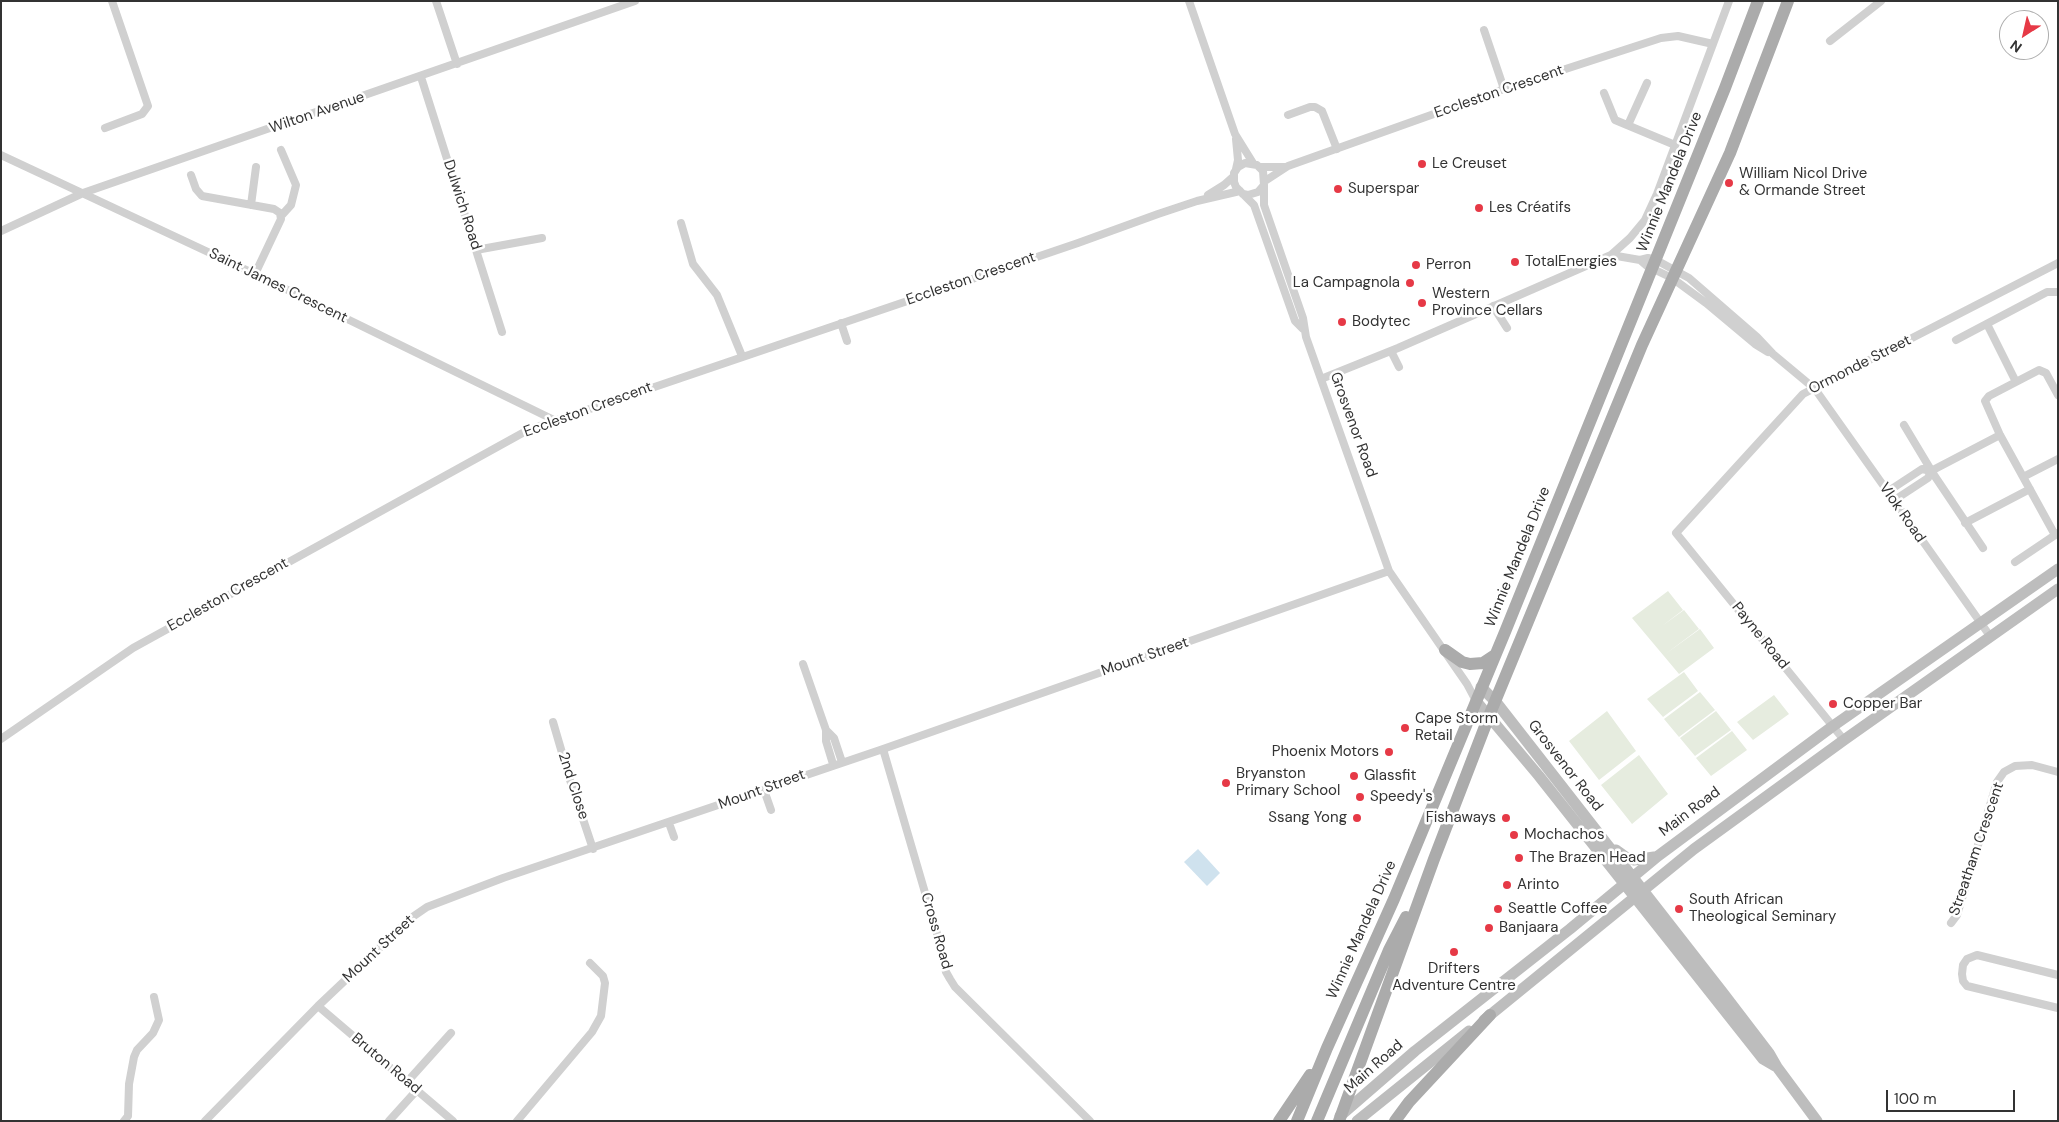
<!DOCTYPE html>
<meta charset="utf-8">
<style>
body{margin:0}
#map{position:relative;width:2059px;height:1122px;overflow:hidden;background:#fff;font-family:"DM Sans",sans-serif}
canvas{display:block}
.frame{position:absolute;inset:0;border:2px solid #333;pointer-events:none}
.north{position:absolute;left:1999px;top:10px;width:50px;height:50px;box-sizing:border-box;background:#fff;border:1px solid #adadad;border-radius:50%;rotate:215deg;font-size:14px;font-weight:700;line-height:20px;text-align:center;color:#333}
.north::after{content:'';display:block;margin:auto;width:18px;height:22px;background:#e63946;clip-path:polygon(50% 0,100% 100%,50% 72%,0 100%)}
.scale{position:absolute;left:1886px;top:1090px;width:129px;height:22px;box-sizing:border-box;border:2px solid #333;border-top:0;padding-left:6px;font-size:15px;line-height:18px;white-space:nowrap;color:#333;-webkit-text-stroke:4px #fff;paint-order:stroke}
</style>
<div id="map">
<canvas width="2059" height="1122"></canvas>
<div class="frame"></div>
<div class="north">N</div>
<div class="scale">100 m</div>
</div>
<script>
const c = document.querySelector('canvas').getContext('2d');
c.lineJoin = 'round';
function paint(path, color) { c.fillStyle = color; c.fill(path, 'evenodd'); }
const poly = rows => new Path2D(rows.map(r => 'M' + r).join(''));
function strokePath(path, color, width, dash) { c.strokeStyle = color; c.lineWidth = width; c.lineCap = dash ? 'butt' : 'round'; c.setLineDash(dash || []); c.stroke(path); }
function label(font, color, halo, rows, align = 'center') {
  c.font = font + ' "DM Sans",sans-serif'; c.lineWidth = 5; c.setLineDash([]); c.textBaseline = 'middle'; c.strokeStyle = halo; c.fillStyle = color; for (const [text, x, y, turn = 0] of rows) {
    c.save(); c.translate(x, y); c.rotate((+turn || 0) * Math.PI / 180); c.textAlign = isNaN(turn) ? turn : align; if (halo) c.strokeText(text, 0, 0); c.fillText(text, 0, 0); c.restore();
  }
}
paint(poly([
 [1668,591,1683,610,1662,626,1684,610,1699,629,1664,655,1700,629,1714,648,1679,674,1632,618],
 [1684,672,1698,691,1663,717,1647,699],
 [1700,692,1715,710,1679,737,1664,719],
 [1774,695,1789,714,1753,740,1737,722],
 [1607,711,1636,751,1599,780,1569,741],
 [1716,711,1731,730,1695,756,1680,738],
 [1732,731,1747,750,1711,776,1696,758],
 [1639,755,1668,794,1632,824,1601,785]
]), '#e6ecdf');
paint(poly([
 [1198,849,1220,873,1207,886,1184,862]
]), '#cfe2ee');
strokePath(poly([
 [436,1,457,64],
 [1189,1,1235,134,1253,163],
 [1484,30,1504,89],
 [1830,41,1881,1],
 [421,77,502,332],
 [1604,93,1615,120,1675,145],
 [1288,115,1310,107,1315,107,1322,111,1337,149],
 [1628,125,1647,83],
 [105,128,142,114,148,106,112,1],
 [1236,139,1238,160,1236,169],
 [1,155,255,274,554,420],
 [1260,167,1286,167],
 [191,175,196,189,202,196,274,209,280,213,281,219,255,274],
 [1265,181,1288,166,1504,89,1661,38,1678,36,1713,44],
 [1264,185,1264,205,1303,318,1306,337,1389,571,1467,684,1476,701],
 [1243,194,1248,195,1258,192,1264,185,1263,171,1257,165,1245,163,1238,167,1234,173,1234,182,1236,187,1254,205,1295,321,1303,329],
 [1208,195,1224,185,1233,177],
 [251,205,256,167],
 [281,216,291,205,296,185,281,150],
 [681,223,693,264,717,295,742,356],
 [1,231,83,193,635,1],
 [476,250,542,238],
 [1611,255,1640,260,1647,266,1672,278,1706,303,1755,344,1768,352],
 [1640,260,1648,258,1656,260,1689,278,1757,337,1773,354,1815,389,1990,636],
 [1493,306,1507,328],
 [841,323,847,341],
 [1987,324,2016,382],
 [1956,340,2047,292,2058,292],
 [1391,351,1399,367],
 [1321,379,1398,348,1611,255,1630,238,1645,220,1657,194,1729,1],
 [1904,425,1934,475,1983,548],
 [2023,477,2058,459],
 [1887,492,1922,469,1931,471,2000,435],
 [1893,501,1928,478,1931,471],
 [1965,523,2030,489],
 [2055,535,2000,435,1985,401,1989,396,2039,370,2046,373,2058,395],
 [2015,562,2058,533],
 [803,664,826,730,826,741,833,764],
 [553,722,570,780,593,849],
 [826,730,834,738,842,762],
 [1,739,133,648,528,430,1078,243,1158,214,1197,201,1240,191],
 [1844,740,1676,533,1803,394,2058,263],
 [883,749,938,937,946,972,950,979,955,987,1090,1121],
 [764,790,771,810],
 [669,823,674,837],
 [1951,923,1957,915,1997,782,2004,772,2015,766,2032,765,2058,772],
 [2058,975,1977,955,1967,959,1963,965,1962,974,1963,981,1967,986,2058,1008],
 [318,1006,453,1121],
 [407,1082,451,1033],
 [124,1121,128,1116,129,1084,134,1057,137,1050,153,1033,159,1020,154,997],
 [205,1121,318,1006,411,918,427,907,503,878,883,749,1389,571],
 [389,1121,417,1090],
 [517,1121,592,1032,601,1016,605,983,603,976,590,963]
]), '#d0d0d0', 8);
strokePath(poly([
 [1481,687,1496,702,1723,993,1769,1053,1777,1067,1817,1121],
 [1476,701,1539,776,1763,1059,1775,1066],
 [1616,850,1627,858,1634,860,1654,857],
 [1484,1020,1694,849,1844,740,2058,589],
 [1340,1116,1415,1051,1570,929,1658,856,1833,726,2058,569],
 [1357,1121,1469,1031]
]), '#bdbdbd', 11);
strokePath(poly([
 [1445,650,1462,662,1470,664,1483,663,1495,655],
 [1279,1121,1310,1075],
 [1297,1121,1327,1048,1394,899,1505,632,1725,88,1758,1],
 [1317,1121,1389,950,1406,917],
 [1339,1121,1434,859,1489,716,1642,345,1730,153,1788,1],
 [1395,1121,1409,1102,1490,1015]
]), '#ababab', 12);
for (const [x, y, r, color] of [
 [1422,164,5,"#e63946"],
 [1729,183,5,"#e63946"],
 [1338,189,5,"#e63946"],
 [1479,208,5,"#e63946"],
 [1515,262,5,"#e63946"],
 [1416,265,5,"#e63946"],
 [1410,283,5,"#e63946"],
 [1422,303,5,"#e63946"],
 [1342,322,5,"#e63946"],
 [1833,704,5,"#e63946"],
 [1405,728,5,"#e63946"],
 [1389,752,5,"#e63946"],
 [1354,776,5,"#e63946"],
 [1226,783,5,"#e63946"],
 [1360,797,5,"#e63946"],
 [1357,818,5,"#e63946"],
 [1506,818,5,"#e63946"],
 [1514,835,5,"#e63946"],
 [1519,858,5,"#e63946"],
 [1507,885,5,"#e63946"],
 [1498,909,5,"#e63946"],
 [1679,909,5,"#e63946"],
 [1489,928,5,"#e63946"],
 [1454,952,5,"#e63946"]
]) { const dot = new Path2D(); dot.arc(x, y, r, 0, 2 * Math.PI); c.fillStyle = color; c.fill(dot); strokePath(dot, '#fff', 2); }
label('15px', '#333', '#fff', [
 ["Eccleston Crescent",1499,92,-19],
 ["Wilton Avenue",317,113,-19],
 ["Winnie Mandela Drive",1670,182,-68],
 ["Dulwich Road",462,205,72],
 ["Eccleston Crescent",971,279,-19],
 ["Saint James Crescent",278,286,26],
 ["Ormonde Street",1860,365,-27],
 ["Eccleston Crescent",588,410,-20],
 ["Grosvenor Road",1353,425,70],
 ["Vlok Road",1902,513,55],
 ["Winnie Mandela Drive",1518,557,-68],
 ["Eccleston Crescent",228,595,-29],
 ["Payne Road",1760,636,51],
 ["Mount Street",1145,657,-19],
 ["Grosvenor Road",1565,766,52],
 ["2nd Close",573,786,72],
 ["Mount Street",762,790,-20],
 ["Main Road",1690,812,-37],
 ["Streatham Crescent",1977,849,-71],
 ["Winnie Mandela Drive",1362,930,-66],
 ["Cross Road",936,931,74],
 ["Mount Street",379,949,-43],
 ["Bruton Road",386,1064,40],
 ["Main Road",1374,1067,-41]
]);
label('15px', '#333', '#fff', [
 ["Le Creuset",1432,164],
 ["William Nicol Drive",1739,174],
 ["& Ormande Street",1739,191],
 ["Superspar",1348,189],
 ["Les Créatifs",1489,208],
 ["TotalEnergies",1525,262],
 ["Perron",1426,265],
 ["La Campagnola",1400,283,"right"],
 ["Western",1432,294],
 ["Province Cellars",1432,311],
 ["Bodytec",1352,322],
 ["Copper Bar",1843,704],
 ["Cape Storm",1415,719],
 ["Retail",1415,736],
 ["Phoenix Motors",1379,752,"right"],
 ["Bryanston",1236,774],
 ["Primary School",1236,791],
 ["Glassfit",1364,776],
 ["Speedy's",1370,797],
 ["Ssang Yong",1347,818,"right"],
 ["Fishaways",1496,818,"right"],
 ["Mochachos",1524,835],
 ["The Brazen Head",1529,858],
 ["Arinto",1517,885],
 ["South African",1689,900],
 ["Theological Seminary",1689,917],
 ["Seattle Coffee",1508,909],
 ["Banjaara",1499,928],
 ["Drifters",1454,969,"center"],
 ["Adventure Centre",1454,986,"center"]
], 'left');
</script>
